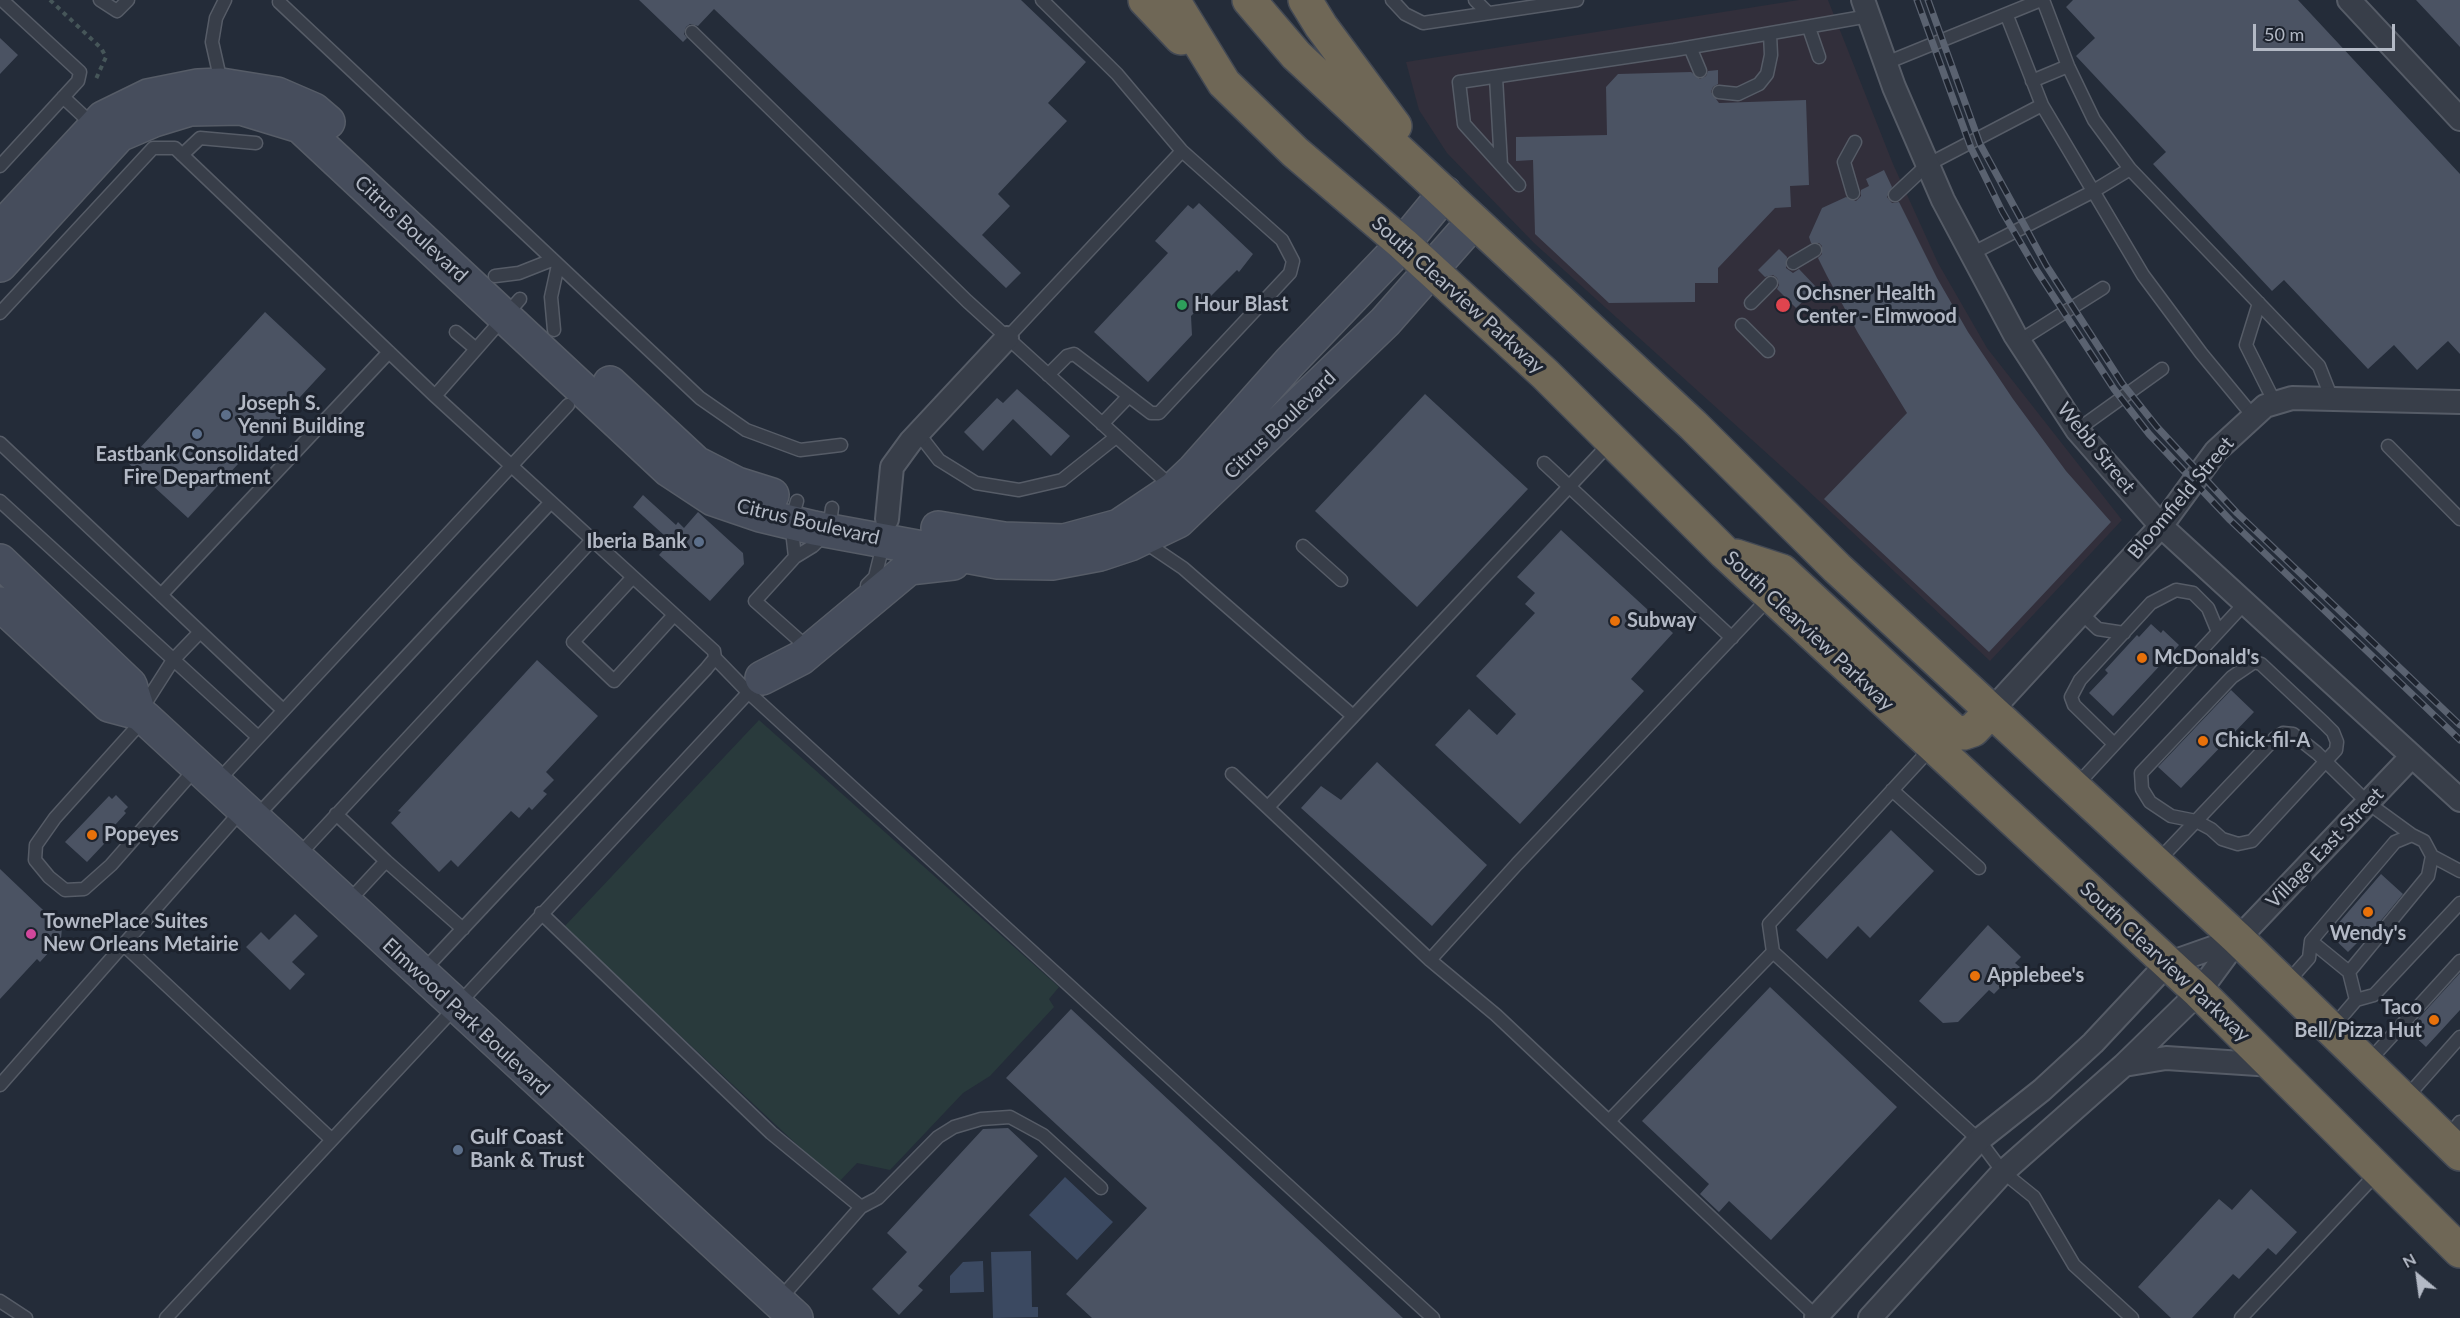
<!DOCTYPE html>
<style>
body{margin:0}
#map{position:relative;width:2460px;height:1318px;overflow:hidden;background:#242c39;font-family:Lato,sans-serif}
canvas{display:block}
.north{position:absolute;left:2388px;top:1246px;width:60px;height:60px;-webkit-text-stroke:4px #1d232e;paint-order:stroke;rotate:331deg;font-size:16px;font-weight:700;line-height:24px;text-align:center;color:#b3b9c5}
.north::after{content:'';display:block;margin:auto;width:21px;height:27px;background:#b3b9c5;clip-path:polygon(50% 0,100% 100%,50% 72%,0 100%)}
.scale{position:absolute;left:2253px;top:24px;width:142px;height:27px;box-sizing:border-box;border:3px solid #b3b9c5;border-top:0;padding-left:8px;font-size:18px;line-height:21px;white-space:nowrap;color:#b3b9c5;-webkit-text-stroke:4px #1d232e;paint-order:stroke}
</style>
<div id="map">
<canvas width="2460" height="1318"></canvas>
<div class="north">N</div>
<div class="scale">50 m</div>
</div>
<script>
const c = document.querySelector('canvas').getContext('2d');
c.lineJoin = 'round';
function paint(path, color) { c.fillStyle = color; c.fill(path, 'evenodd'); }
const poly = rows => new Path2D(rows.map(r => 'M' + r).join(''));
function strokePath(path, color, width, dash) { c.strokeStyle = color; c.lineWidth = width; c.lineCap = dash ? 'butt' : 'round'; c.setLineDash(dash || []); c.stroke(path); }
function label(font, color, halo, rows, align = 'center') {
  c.font = font + ' Lato,sans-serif'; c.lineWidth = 6; c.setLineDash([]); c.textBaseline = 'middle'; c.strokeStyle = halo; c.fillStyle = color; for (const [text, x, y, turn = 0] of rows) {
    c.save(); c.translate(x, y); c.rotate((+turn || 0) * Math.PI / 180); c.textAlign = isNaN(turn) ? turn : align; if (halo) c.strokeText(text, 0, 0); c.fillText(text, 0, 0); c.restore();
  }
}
paint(poly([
 [1799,0,1828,0,1893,164,1938,263,1987,348,2122,520,1990,661,1802,485,1534,243,1447,153,1419,110,1406,62]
]), '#322f3b');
paint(poly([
 [759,720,1059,987,1049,999,1054,1007,990,1076,963,1093,890,1170,857,1163,838,1183,564,927]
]), '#293a3c');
paint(poly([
 [1065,1177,1113,1222,1077,1260,1029,1215],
 [1031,1251,1032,1307,1038,1307,1038,1317,993,1318,991,1252],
 [983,1261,984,1292,950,1293,950,1276,963,1262]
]), '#3b4961');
paint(poly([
 [639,0,1021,0,1086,62,1048,103,1067,121,998,194,1010,206,982,235,1021,273,1006,288,714,9,698,26,690,24,686,27,684,34,687,38,683,42],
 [2073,0,2298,0,2460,174,2460,354,2448,341,2417,370,2394,345,2368,369,2284,280,2272,291,2153,164,2166,152,2076,56,2095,38,2066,7],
 [2416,0,2460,0,2460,47],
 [0,38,18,55,0,74],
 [1718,70,1718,84,1713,87,1711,92,1719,103,1806,100,1809,185,1790,186,1791,207,1775,208,1718,268,1718,283,1695,283,1695,302,1609,303,1535,234,1533,160,1516,161,1516,137,1607,135,1606,87,1618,74,1691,72,1700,79,1706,76,1708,71],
 [1884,170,1892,187,1887,197,1892,203,1899,202,1937,278,1968,332,2013,399,2066,471,2111,522,1989,652,1824,499,1907,413,1858,333,1827,276,1818,258,1822,254,1822,246,1819,243,1811,243,1809,237,1822,208,1846,197,1856,201,1861,196,1861,190,1869,186,1866,179],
 [1199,203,1253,254,1239,272,1237,270,1191,316,1192,335,1148,382,1094,332,1168,253,1155,241,1188,205,1193,209],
 [1779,249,1787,257,1786,268,1793,273,1799,269,1817,288,1796,308,1777,289,1779,285,1777,278,1773,275,1765,277,1758,270],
 [265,312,326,369,188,518,127,462],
 [1017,389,1070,436,1051,456,1013,419,983,451,964,432,997,398,1003,403],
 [1425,394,1528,489,1417,607,1315,511],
 [643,495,676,525,678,522,684,528,698,512,743,553,744,564,710,601,659,555,668,545,663,539,665,536,633,507],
 [1561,530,1673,633,1631,679,1644,691,1520,824,1435,745,1469,709,1497,735,1516,714,1476,676,1535,613,1525,604,1535,593,1517,577],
 [2151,624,2161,633,2163,630,2179,645,2113,716,2089,693,2108,673,2105,670,2137,635,2139,637],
 [537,660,598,716,546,772,554,780,543,791,547,794,532,810,529,807,519,818,511,811,458,867,451,860,439,872,391,823,401,812,398,811],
 [2231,690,2254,712,2181,788,2158,767],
 [1377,762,1487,865,1432,926,1301,808,1321,786,1341,800],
 [116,795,128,807,124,811,126,813,115,825,119,828,87,862,65,842,109,796,112,799],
 [1891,830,1934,871,1870,938,1858,926,1827,959,1796,930],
 [0,869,62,928,61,939,40,962,37,959,0,999],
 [2381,874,2403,894,2369,935,2367,933,2348,952,2329,934],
 [295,914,318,936,292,962,305,974,290,990,246,947,261,932,269,940],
 [1988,925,2021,957,2015,963,2020,967,1994,994,1989,990,1958,1022,1943,1023,1919,1001],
 [2460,973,2460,1010,2426,1047,2408,1030],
 [1770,987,1897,1107,1771,1240,1729,1201,1719,1212,1700,1194,1709,1184,1642,1121],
 [1071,1009,1403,1318,1092,1318,1066,1294,1147,1208,1006,1078],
 [1008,1128,1038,1156,918,1286,923,1290,899,1315,872,1289,907,1252,887,1233,983,1129],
 [2251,1189,2297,1232,2276,1255,2268,1248,2239,1279,2233,1274,2192,1318,2171,1318,2138,1287,2219,1199,2232,1210]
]), '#4b5363');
const lane = poly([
 [100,0,117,11,128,0],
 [1392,0,1405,14,1423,23,1577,0],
 [1475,0,1488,13],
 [2043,0,2068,66,2094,120,2130,169,2319,366,2332,399],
 [279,2,700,398,746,430,800,450,841,445],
 [2007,16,2042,105,2143,275,2201,353,2253,416],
 [1809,28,1819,57],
 [692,32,967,301,1173,488],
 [1690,47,1700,71],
 [1886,63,2041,0],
 [1496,77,1501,165],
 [2032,81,2068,66],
 [221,82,212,42,216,18,225,0],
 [1719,92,1738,94,1759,84,1767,74,1771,55,1770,34],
 [63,97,93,125],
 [182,155,200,138,256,143],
 [0,166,78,81,80,72,2,0],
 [1519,185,1464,124,1459,82,1674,50,1869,16],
 [1853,193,1844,162,1855,142],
 [1895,195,1927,165,2042,105],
 [1971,254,2092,192,2130,169],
 [1793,263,1815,250],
 [495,276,519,273,552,260],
 [1751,303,1771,283],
 [2259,303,2246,345,2275,403],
 [0,313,153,148,175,148,435,396,714,651,715,658,706,669,423,971],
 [1742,325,1768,351],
 [554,330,551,297,558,265],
 [456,332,476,349],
 [1007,338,1182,151,1117,74,1042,0],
 [2019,341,2103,288],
 [1048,375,1067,356,1074,354,1151,413,1159,413,1290,273,1293,261,1282,240,1182,151],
 [435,396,520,299],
 [1102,424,1128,397],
 [2077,430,2162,369],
 [918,433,939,460,976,483,1019,490,1062,480,1116,437],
 [0,443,283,710],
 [2388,446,2460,519],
 [1544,463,1732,638],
 [0,501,258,737],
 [1143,541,1183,568,1353,716],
 [1303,546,1341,580],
 [795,557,791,522,797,501],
 [633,577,573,642,614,681,674,615],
 [867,585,875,577,884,541],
 [161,595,389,352],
 [2081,613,2098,629,2124,633],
 [800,641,755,601,795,557,813,546,829,530,832,508],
 [715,658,748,692,1433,1318],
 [2254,662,2261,664,2324,723,2333,732,2337,742,2336,750,2252,841,2238,844,2222,839,2211,829,2196,821,2171,816,2150,802,2142,789,2141,773,2232,677,2254,662],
 [143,707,173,660,200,632],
 [144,719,55,818,36,845,35,860,49,877,65,890,84,889,111,865,197,767],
 [2114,744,2074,705,2071,697,2080,680,2151,603,2176,590,2193,593,2208,608,2218,632],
 [1232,774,1430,960,1496,1015,1818,1318],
 [216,783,568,405],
 [2075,787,2245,603],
 [1892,790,1979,868],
 [1268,807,1612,441],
 [336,814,386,861,348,902],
 [256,817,551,502],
 [298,856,592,540],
 [2432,856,2460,871],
 [386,861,463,929],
 [2157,862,2275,738,2283,733,2293,734,2317,753,2368,803,2412,835],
 [541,913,771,1133,861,1207],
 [2311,941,2349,972],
 [125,946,331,1139],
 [1773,952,1979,1140,2003,1172,2034,1197,2074,1265,2132,1318],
 [1430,960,1517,864,1770,597],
 [2286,984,2309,958,2311,941,2395,842,2412,835,2424,841,2432,856,2428,876,2349,972,2356,1000,2332,1028],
 [2356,1000,2374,995,2460,903],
 [2368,1062,2460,961],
 [0,1085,242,810],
 [2405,1099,2460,1037],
 [1609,1121,1773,952,1769,924,1933,746],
 [2446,1139,2460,1122],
 [779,1300,861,1207,878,1198,938,1137,954,1127,981,1119,1010,1117,1043,1135,1101,1188],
 [0,1301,26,1318],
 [166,1318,762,678],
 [2241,1318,2378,1172]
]);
const street = poly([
 [1863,0,1894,87,1943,200,2015,335,2077,430,2161,526,2460,800],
 [2349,0,2460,119],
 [887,519,892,467,911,441,1007,338],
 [1991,711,2161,526,2216,451,2265,406,2292,398,2460,402],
 [2124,1065,2199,992,2238,939,2412,756],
 [1816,1317,1979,1140,2042,1090,2093,1043,2167,964,2238,939],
 [1870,1318,2003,1172,2124,1065,2166,1058,2273,1065]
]);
const secondary = poly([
 [0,229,103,118,148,96,198,86,221,85,277,94,314,110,328,122],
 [0,265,119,135,154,120,190,109,241,108,300,126,669,470,713,499,760,515,814,528,998,562,1052,563,1100,554,1130,544,1178,521,1385,322,1474,221],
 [610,383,696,463,737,484,772,495],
 [938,528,1004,539,1064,541,1119,526,1174,489,1194,470,1290,362,1403,244,1445,193],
 [0,561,130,685,139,713,145,718,796,1318],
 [0,604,109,705,139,713],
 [762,678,801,658,909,568,953,563]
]);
const highway = poly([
 [1145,0,1181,38],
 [1173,0,1224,83,1295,152,1403,244,1545,374,1725,553,2199,992,2460,1251],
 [1249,0,1296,55,1693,425,1837,568,2238,939,2460,1154],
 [1305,0,1321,26,1395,126],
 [1736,556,1782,571,1955,732,1964,733,1973,730,1991,711]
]);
strokePath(lane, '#565c67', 15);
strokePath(street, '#565c67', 26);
strokePath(secondary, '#565c67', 36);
strokePath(highway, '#434954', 36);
strokePath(poly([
 [50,0,101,48,106,57,95,81]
]), '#465659', 4, [4.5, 4.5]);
strokePath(lane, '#383e49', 12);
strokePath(street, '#383e49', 22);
strokePath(secondary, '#464d5c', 33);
strokePath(highway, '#6f6756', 33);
const rail = poly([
 [1917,0,1971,148,2002,211,2037,271,2114,389,2149,434,2230,520,2460,740],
 [1928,0,1980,144,2046,265,2122,383,2157,427,2237,513,2460,725]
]);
strokePath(rail, '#5a6270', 7);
strokePath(rail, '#1d232e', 4.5, [14]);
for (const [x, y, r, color] of [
 [1182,305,6,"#2e9e5b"],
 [1783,305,8,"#e0444e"],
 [226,415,6,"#5c6f8a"],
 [197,434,6,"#5c6f8a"],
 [699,542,6,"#5c6f8a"],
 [1615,621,6,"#e8710a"],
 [2142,658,6,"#e8710a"],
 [2203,741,6,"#e8710a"],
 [92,835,6,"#e8710a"],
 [2368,912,6,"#e8710a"],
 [31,934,6,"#d1479c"],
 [1975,976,6,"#e8710a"],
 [2434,1020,6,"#e8710a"],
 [458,1150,6,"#5c6f8a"]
]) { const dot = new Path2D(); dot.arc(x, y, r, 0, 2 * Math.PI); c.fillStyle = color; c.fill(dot); strokePath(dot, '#1d232e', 2); }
label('20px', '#b3b9c5', '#1d232e', [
 ["Citrus Boulevard",411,229,43],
 ["South Clearview Parkway",1458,295,42],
 ["Citrus Boulevard",1280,425,-44],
 ["Webb Street",2096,448,51],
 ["Bloomfield Street",2181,498,-50],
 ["Citrus Boulevard",808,522,13],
 ["South Clearview Parkway",1809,631,43],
 ["Village East Street",2325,848,-46],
 ["South Clearview Parkway",2165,962,43],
 ["Elmwood Park Boulevard",466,1017,43]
]);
label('bold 20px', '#b3b9c5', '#1d232e', [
 ["Ochsner Health",1796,294],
 ["Center - Elmwood",1796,317],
 ["Hour Blast",1194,305],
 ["Joseph S.",238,404],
 ["Yenni Building",238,427],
 ["Eastbank Consolidated",197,455,"center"],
 ["Fire Department",197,478,"center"],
 ["Iberia Bank",687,542,"right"],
 ["Subway",1627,621],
 ["McDonald's",2154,658],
 ["Chick-fil-A",2215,741],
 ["Popeyes",104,835],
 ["TownePlace Suites",43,922],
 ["New Orleans Metairie",43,945],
 ["Wendy's",2368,934,"center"],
 ["Applebee's",1987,976],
 ["Taco",2422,1008,"right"],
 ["Bell/Pizza Hut",2422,1031,"right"],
 ["Gulf Coast",470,1138],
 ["Bank & Trust",470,1161]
], 'left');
</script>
